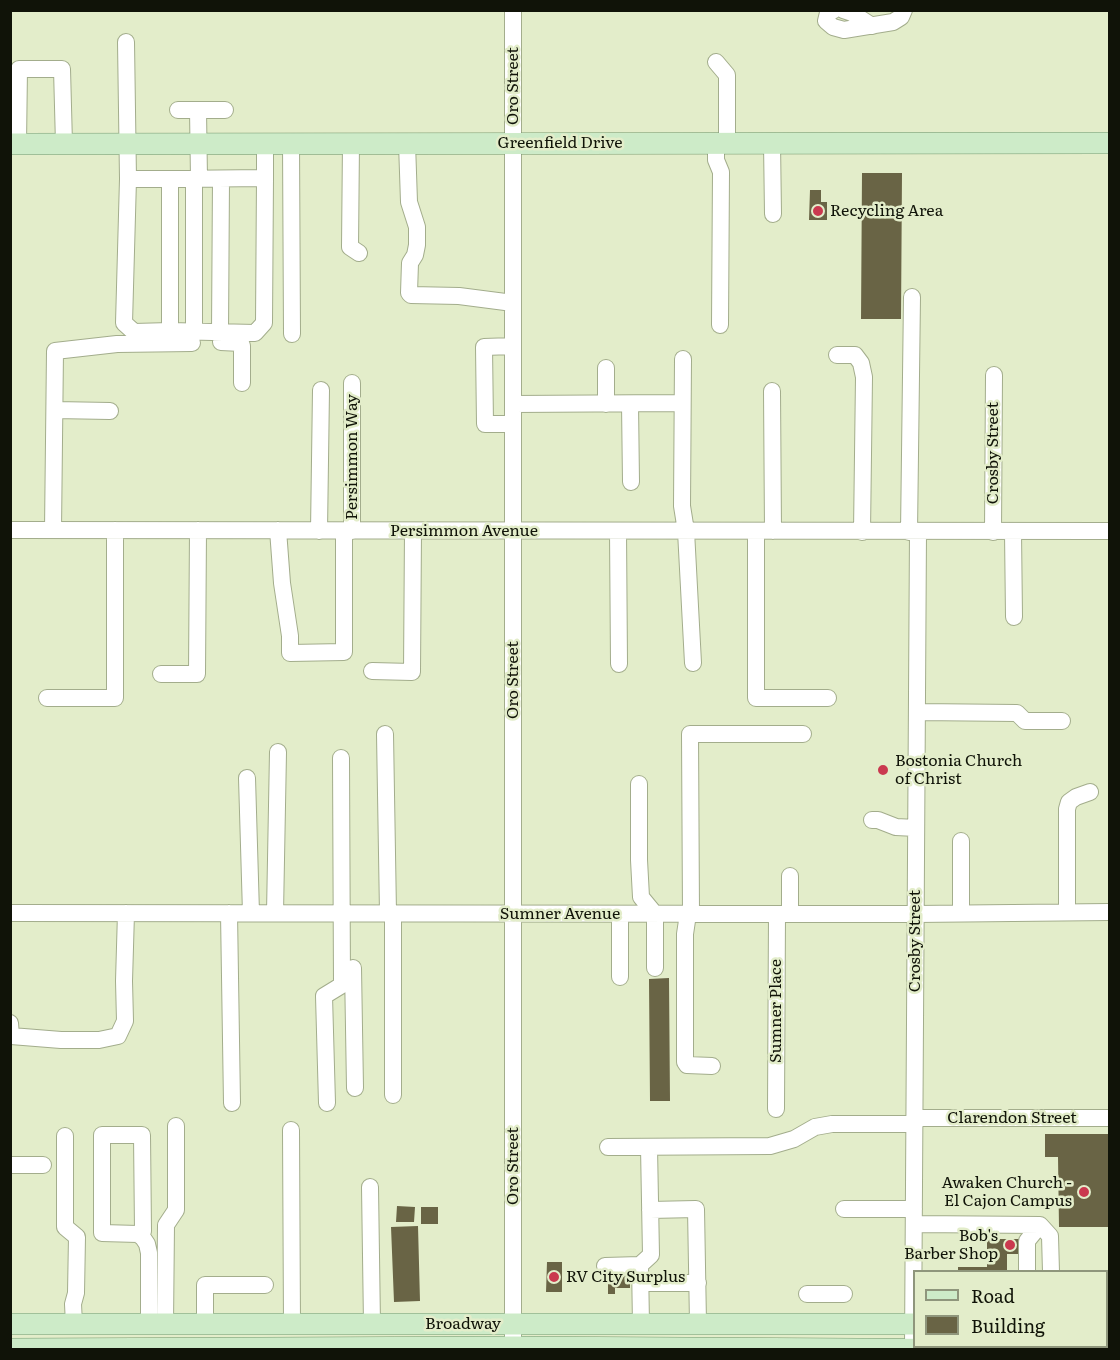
<!DOCTYPE html>
<style>
body{margin:0}
#map{position:relative;width:1120px;height:1360px;overflow:hidden;background:#e3edca;font-family:Literata,serif}
canvas{display:block}
.frame{position:absolute;inset:0;border:12px solid #101308;pointer-events:none}
.legend{position:absolute;left:913px;top:1270px;width:195px;height:78px;box-sizing:border-box;background:#e3edca;border:2px solid #8f967c;margin:0;padding:8px 10px;list-style:none;font-size:18px;color:#101308}
.legend li{display:flex;align-items:center;gap:12px;height:30px}
.legend b{width:30px;border:2px solid #8f967c}
</style>
<div id="map">
<canvas width="1120" height="1360"></canvas>
<div class="frame"></div>
<ul class="legend">
<li><b style="height:8px;background:#cdebc8"></b>Road</li>
<li><b style="height:16px;background:#696445"></b>Building</li>
</ul>
</div>
<script>
const c = document.querySelector('canvas').getContext('2d');
c.lineJoin = 'round';
function paint(path, color) { c.fillStyle = color; c.fill(path, 'evenodd'); }
const poly = rows => new Path2D(rows.map(r => 'M' + r).join(''));
function strokePath(path, color, width, dash) { c.strokeStyle = color; c.lineWidth = width; c.lineCap = dash ? 'butt' : 'round'; c.setLineDash(dash || []); c.stroke(path); }
function label(font, color, halo, rows, align = 'center') {
  c.font = font + ' Literata,serif'; c.lineWidth = 5; c.setLineDash([]); c.textBaseline = 'middle'; c.strokeStyle = halo; c.fillStyle = color; for (const [text, x, y, turn = 0] of rows) {
    c.save(); c.translate(x, y); c.rotate((+turn || 0) * Math.PI / 180); c.textAlign = isNaN(turn) ? turn : align; if (halo) c.strokeText(text, 0, 0); c.fillText(text, 0, 0); c.restore();
  }
}
paint(poly([
 [862,173,902,173,901,319,861,319],
 [810,190,821,190,821,202,827,202,827,220,809,220],
 [669,978,670,1101,650,1101,649,979],
 [1045,1134,1110,1134,1110,1227,1059,1227,1058,1157,1045,1157],
 [397,1206,415,1207,414,1222,396,1222],
 [421,1207,438,1207,438,1224,421,1224],
 [418,1226,420,1301,394,1302,391,1227],
 [987,1239,1026,1239,1026,1254,1007,1254,1007,1272,958,1272,958,1267,987,1267],
 [547,1262,562,1262,562,1292,546,1292],
 [608,1274,630,1274,630,1288,615,1288,615,1294,608,1294]
]), '#696445');
const minor = poly([
 [513,10,513,1350],
 [834,10,828,13,826,21,833,27,844,30,893,22,901,17,904,10],
 [843,10,852,13,872,26],
 [126,42,128,179,170,179],
 [716,62,727,75,727,143],
 [178,110,198,110],
 [291,143,292,334],
 [351,143,350,247,359,253],
 [407,143,409,202,417,227,417,245,415,255,410,263,409,293,411,295,459,296,513,303],
 [716,143,716,160,721,172,720,325],
 [772,143,773,214],
 [18,144,19,69,62,69,64,144],
 [265,178,264,323,255,333,170,331,170,179,265,178],
 [265,178,265,143],
 [128,179,124,323,134,332,170,331],
 [194,179,194,332],
 [199,179,198,110,225,110],
 [220,332,221,179],
 [221,342,241,343,242,346,242,383],
 [513,346,484,347,485,424,513,424],
 [837,355,855,355,861,363,864,377,862,532],
 [683,359,682,506,686,531,693,663],
 [606,368,606,404],
 [352,383,352,531],
 [772,391,773,531],
 [513,404,676,403],
 [630,404,631,482],
 [55,410,110,411],
 [10,530,1110,531],
 [53,530,55,351,117,344,192,343],
 [278,530,282,583,290,636,290,653,344,652,344,531],
 [319,531,321,390],
 [618,531,619,664],
 [756,531,756,698,828,698],
 [909,532,912,297],
 [993,532,994,375],
 [1013,532,1014,617],
 [372,671,412,672,413,531],
 [161,674,197,674,198,530],
 [47,698,115,698,115,530],
 [917,712,1017,713,1025,721,1062,721],
 [385,734,388,913],
 [247,778,251,913],
 [639,784,639,860,641,897,655,914],
 [872,820,878,820,896,827,916,828],
 [790,876,790,914],
 [1067,912,1067,809,1069,802,1076,797,1090,792],
 [10,913,916,914,1110,912],
 [229,913,232,1103],
 [275,913,278,752],
 [393,913,393,1095],
 [961,913,961,841],
 [620,914,620,977],
 [655,914,655,968],
 [688,914,685,934,685,1062,687,1065,712,1066],
 [691,914,690,734,803,734],
 [353,968,355,1088],
 [10,1023,11,1036,61,1040,99,1040,118,1036,125,1021,124,981,126,913],
 [327,1103,324,996,342,985,341,758],
 [776,1109,777,914],
 [914,1118,1110,1118],
 [291,1130,292,1324],
 [65,1136,65,1227,77,1237,76,1293,73,1304,74,1324],
 [608,1147,770,1146,794,1139,815,1127,832,1124,915,1124],
 [10,1165,43,1165],
 [370,1187,372,1324],
 [844,1209,914,1209],
 [650,1210,696,1209,698,1323],
 [914,1224,1040,1225,1050,1236,1051,1272],
 [138,1234,143,1231,142,1135,102,1135,102,1233,138,1234,143,1238,147,1244,149,1253,149,1324],
 [640,1265,651,1255,649,1147],
 [605,1266,640,1265,641,1324],
 [1027,1272,1027,1241,1040,1225],
 [641,1283,698,1283],
 [807,1294,844,1294],
 [165,1324,166,1225,176,1210,176,1126],
 [205,1324,205,1285,265,1285],
 [913,1349,918,532]
]);
const major = poly([
 [10,144,1110,143],
 [10,1324,914,1324],
 [1106,1324,1110,1324],
 [10,1349,513,1347,1030,1350]
]);
strokePath(minor, '#a3ad8c', 18);
strokePath(major, '#75976d', 22);
strokePath(minor, '#fff', 16);
strokePath(major, '#cdebc8', 21);
for (const [x, y, r, color] of [
 [818,211,6,"#ca394f"],
 [883,770,6,"#ca394f"],
 [1084,1192,6,"#ca394f"],
 [1010,1245,6,"#ca394f"],
 [554,1277,6,"#ca394f"]
]) { const dot = new Path2D(); dot.arc(x, y, r, 0, 2 * Math.PI); c.fillStyle = color; c.fill(dot); strokePath(dot, '#e3edca', 2); }
label('16px', '#101308', '#e3edca', [
 ["Oro Street",513,86,-90],
 ["Greenfield Drive",560,143],
 ["Crosby Street",993,453,-90],
 ["Persimmon Way",352,457,-90],
 ["Persimmon Avenue",464,531],
 ["Oro Street",513,680,-90],
 ["Sumner Avenue",560,914],
 ["Crosby Street",915,941,-90],
 ["Sumner Place",776,1011,-90],
 ["Clarendon Street",1012,1118],
 ["Oro Street",513,1166,-90],
 ["Broadway",463,1324]
]);
label('16px', '#101308', '#e3edca', [
 ["Recycling Area",830,211],
 ["Bostonia Church",895,761],
 ["of Christ",895,779],
 ["Awaken Church -",1072,1183,"right"],
 ["El Cajon Campus",1072,1201,"right"],
 ["Bob's",998,1236,"right"],
 ["Barber Shop",998,1254,"right"],
 ["RV City Surplus",566,1277]
], 'left');
</script>
